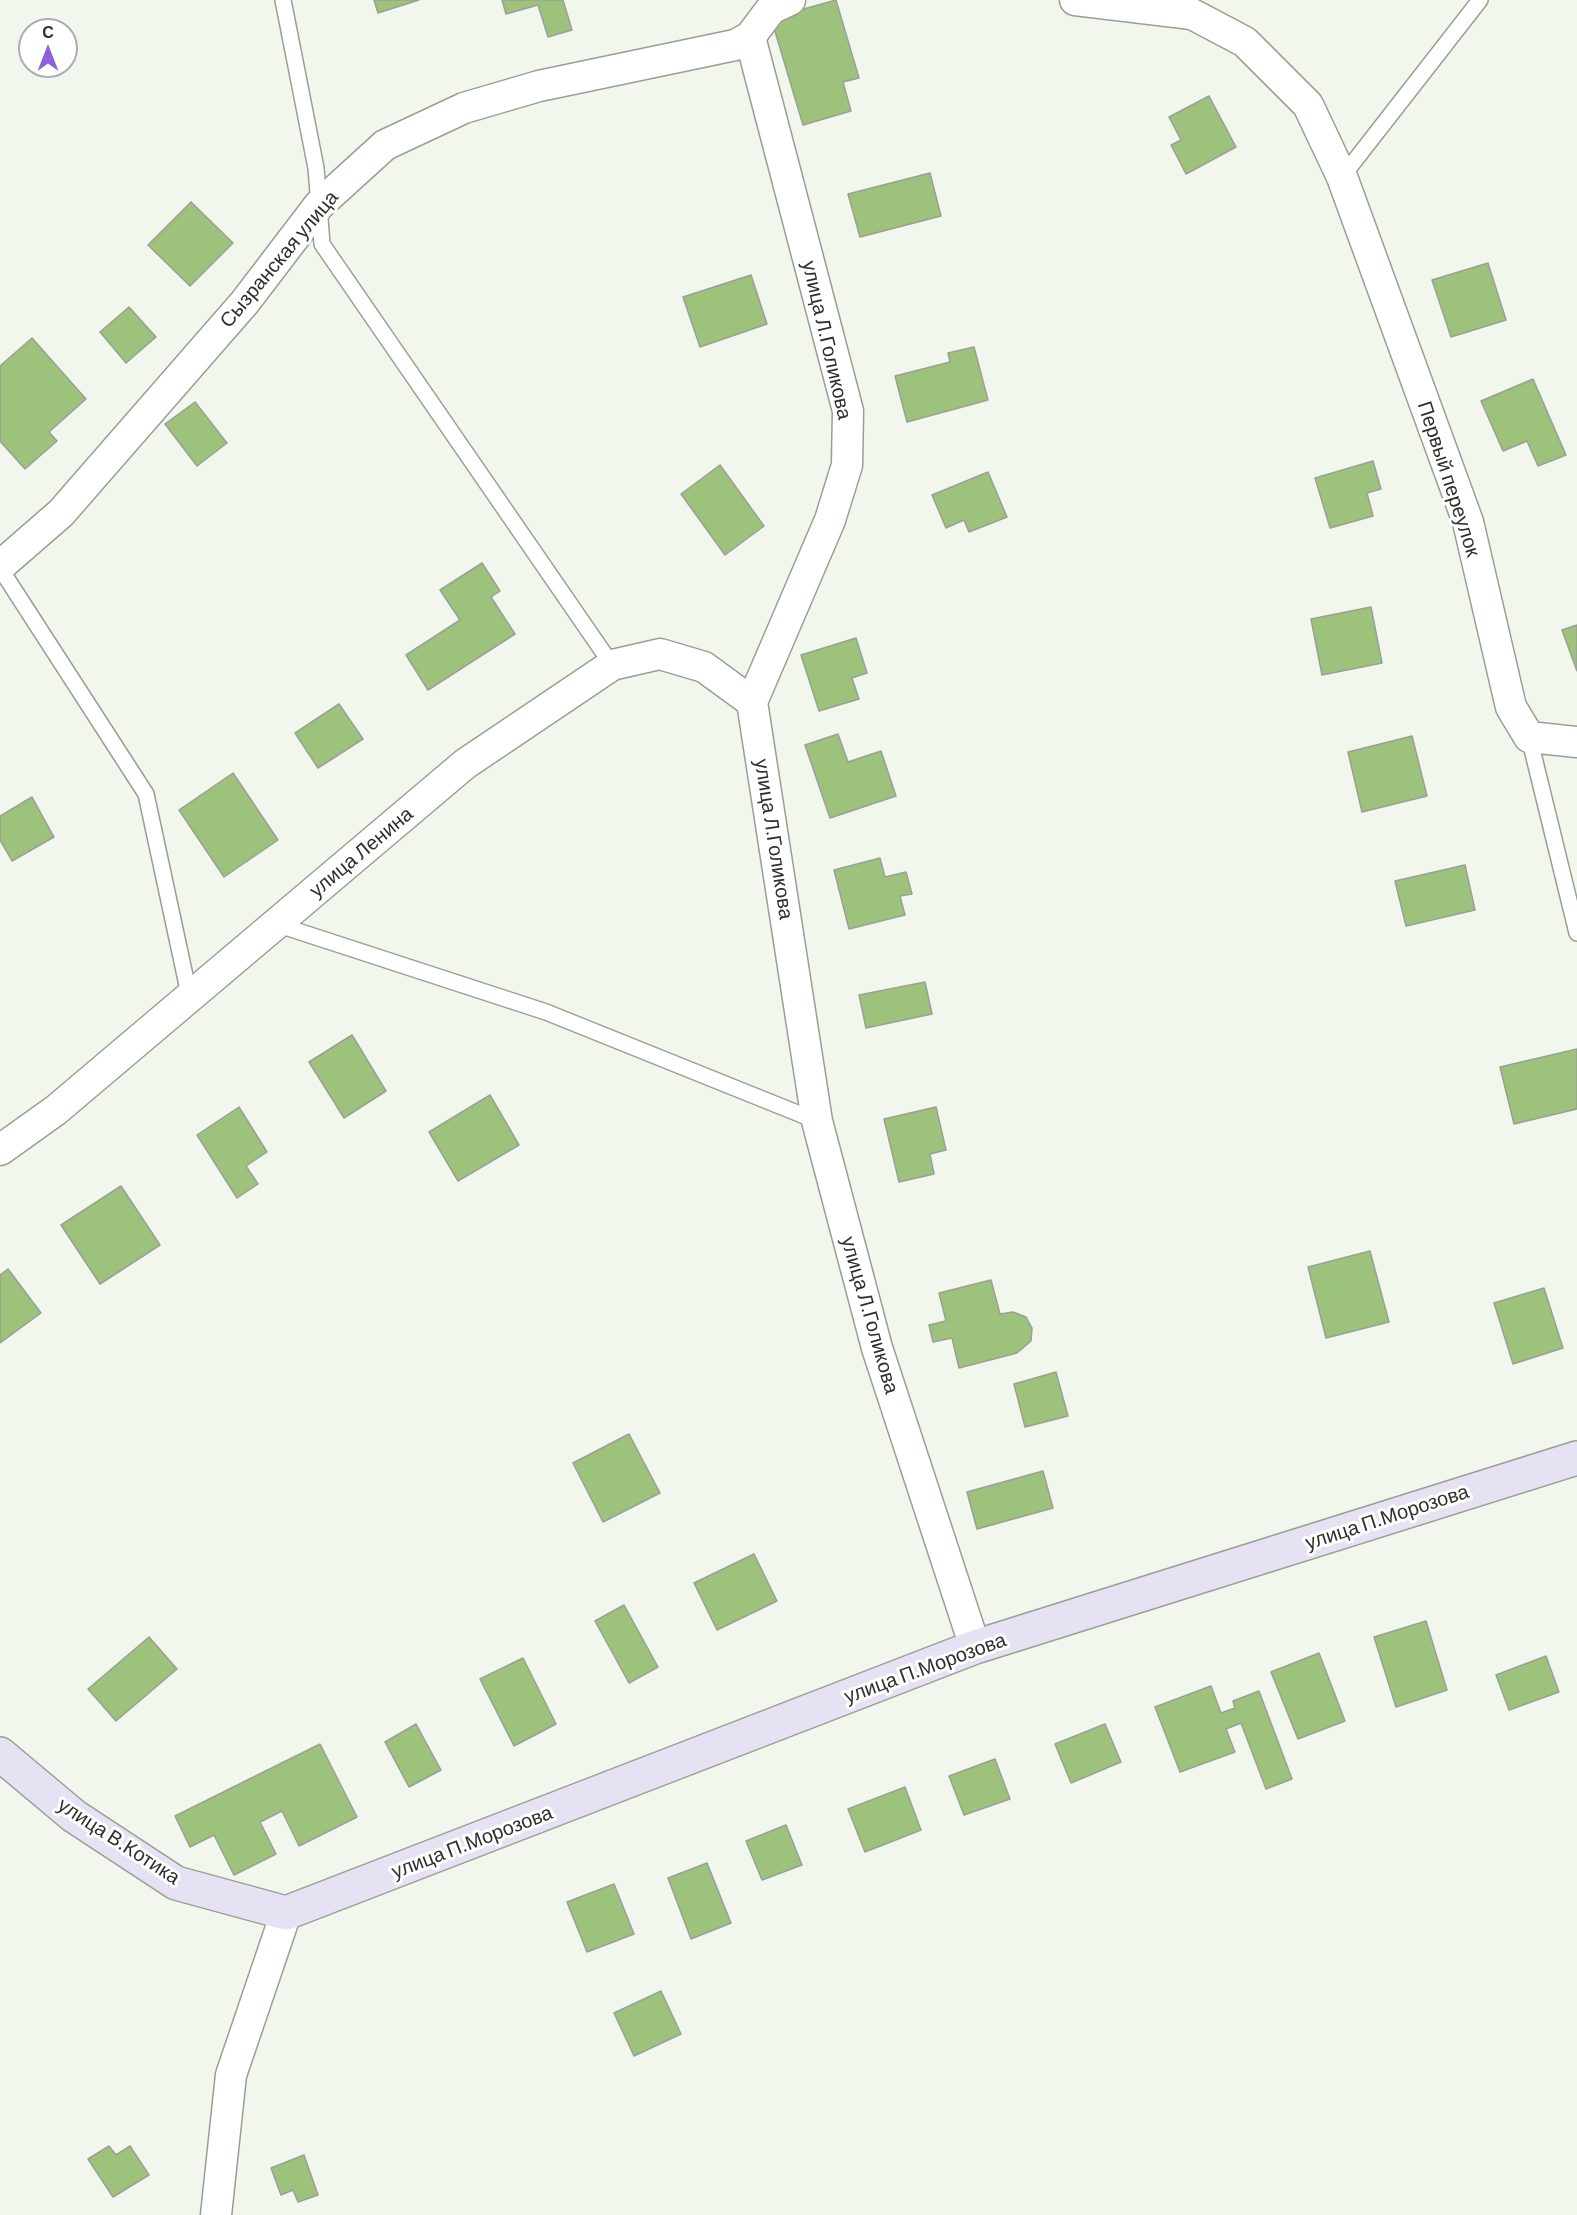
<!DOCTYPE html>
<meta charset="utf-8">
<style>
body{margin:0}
#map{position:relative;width:1577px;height:2215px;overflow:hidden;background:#f1f7ec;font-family:Barlow,sans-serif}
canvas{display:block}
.north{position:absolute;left:18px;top:18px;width:60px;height:60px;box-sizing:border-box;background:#fff;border:2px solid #abacab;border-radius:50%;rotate:0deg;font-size:16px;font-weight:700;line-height:24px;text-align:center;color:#2e302c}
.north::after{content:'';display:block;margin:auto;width:21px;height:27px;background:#8d61dc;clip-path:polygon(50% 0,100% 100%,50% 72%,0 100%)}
</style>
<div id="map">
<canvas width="1577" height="2215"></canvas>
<div class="north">С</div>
</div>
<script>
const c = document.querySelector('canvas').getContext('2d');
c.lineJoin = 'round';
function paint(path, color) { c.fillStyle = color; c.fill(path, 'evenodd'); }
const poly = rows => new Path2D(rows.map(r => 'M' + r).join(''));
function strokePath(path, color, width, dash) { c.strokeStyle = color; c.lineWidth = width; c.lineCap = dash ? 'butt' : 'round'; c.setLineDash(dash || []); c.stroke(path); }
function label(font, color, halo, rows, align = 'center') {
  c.font = font + ' Barlow,sans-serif'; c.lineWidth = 6; c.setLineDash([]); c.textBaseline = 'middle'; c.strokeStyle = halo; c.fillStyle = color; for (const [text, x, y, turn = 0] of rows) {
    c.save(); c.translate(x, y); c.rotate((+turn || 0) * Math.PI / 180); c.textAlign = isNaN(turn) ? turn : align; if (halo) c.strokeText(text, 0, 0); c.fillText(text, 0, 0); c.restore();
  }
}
const building = poly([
 [374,0,419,0,378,13,374,0],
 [502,0,563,0,572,30,548,37,538,5,506,14,502,0],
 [836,0,859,78,843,82,851,111,803,125,771,18,836,0],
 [1209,96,1236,147,1186,174,1171,145,1181,140,1169,117,1209,96],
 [930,173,941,216,860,237,848,194,930,173],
 [191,202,233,243,190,286,148,245,191,202],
 [1488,263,1506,320,1451,337,1432,280,1488,263],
 [751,275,767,324,700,347,683,297,751,275],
 [129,307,156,337,126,363,100,332,129,307],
 [32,338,86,399,49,432,57,441,25,469,0,441,0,366,32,338],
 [974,347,988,400,907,422,895,376,950,362,948,353,974,347],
 [1533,379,1566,455,1538,466,1527,441,1503,451,1481,401,1533,379],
 [195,402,227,443,197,466,165,424,195,402],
 [1373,461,1381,489,1367,493,1373,516,1330,528,1315,478,1373,461],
 [720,465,764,526,725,555,681,494,720,465],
 [988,472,1007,517,969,532,964,520,946,528,932,495,988,472],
 [482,563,500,591,491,597,515,634,428,690,406,655,460,620,440,590,482,563],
 [1371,607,1382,663,1322,675,1311,619,1371,607],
 [1577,625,1577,671,1562,630,1577,625],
 [856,638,867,673,852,678,859,699,819,711,801,655,856,638],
 [339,704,363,739,318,768,295,733,339,704],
 [838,734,848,762,881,751,896,796,830,818,805,745,838,734],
 [1412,736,1427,796,1362,812,1348,752,1412,736],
 [233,773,278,840,224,877,179,810,233,773],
 [32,797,54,837,12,861,0,840,0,816,32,797],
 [880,858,885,877,906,872,912,894,900,896,905,915,849,929,834,870,880,858],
 [1465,865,1475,910,1406,926,1395,881,1465,865],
 [925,982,932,1014,866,1028,859,995,925,982],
 [352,1035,386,1091,344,1118,309,1062,352,1035],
 [1577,1049,1577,1109,1514,1124,1500,1067,1577,1049],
 [490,1095,519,1145,458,1181,429,1132,490,1095],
 [239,1107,267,1152,246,1166,258,1184,237,1198,197,1135,239,1107],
 [936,1107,946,1150,930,1154,934,1174,899,1182,884,1119,936,1107],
 [121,1186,160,1245,100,1284,61,1225,121,1186],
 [1370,1251,1389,1322,1326,1338,1308,1267,1370,1251],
 [8,1269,41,1313,0,1343,0,1275,8,1269],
 [991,1280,1000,1314,1013,1312,1026,1317,1032,1328,1031,1341,1017,1353,959,1368,952,1338,933,1342,929,1325,946,1321,939,1293,991,1280],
 [1544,1288,1563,1348,1513,1364,1494,1303,1544,1288],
 [1056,1372,1068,1416,1025,1427,1014,1384,1056,1372],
 [629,1434,660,1493,603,1522,573,1463,629,1434],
 [1043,1471,1053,1508,977,1529,967,1492,1043,1471],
 [754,1554,777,1601,717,1630,694,1583,754,1554],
 [624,1605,658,1667,629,1683,595,1621,624,1605],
 [1426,1621,1447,1690,1396,1707,1374,1637,1426,1621],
 [149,1637,177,1669,116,1721,88,1689,149,1637],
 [1319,1653,1345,1721,1298,1739,1271,1672,1319,1653],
 [1546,1656,1559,1692,1509,1710,1496,1675,1546,1656],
 [523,1658,556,1724,514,1746,480,1679,523,1658],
 [1211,1686,1221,1713,1235,1708,1233,1701,1259,1691,1292,1779,1266,1789,1241,1723,1226,1729,1235,1752,1180,1772,1155,1707,1211,1686],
 [416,1724,441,1770,409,1787,385,1742,416,1724],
 [1105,1724,1121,1762,1071,1783,1055,1744,1105,1724],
 [320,1744,357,1817,299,1846,282,1811,260,1822,276,1854,234,1875,214,1835,190,1847,175,1816,320,1744],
 [995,1759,1010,1799,964,1815,949,1776,995,1759],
 [905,1787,921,1830,865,1852,848,1809,905,1787],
 [786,1825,802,1865,762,1880,746,1841,786,1825],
 [707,1863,731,1923,691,1939,668,1878,707,1863],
 [614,1884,634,1934,587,1952,567,1902,614,1884],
 [661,1991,681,2034,634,2056,614,2013,661,1991],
 [109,2146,116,2155,130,2146,149,2175,113,2197,88,2159,109,2146],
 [304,2155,318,2195,298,2202,293,2190,281,2195,271,2168,304,2155]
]);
paint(building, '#9dc27c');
strokePath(building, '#9aa096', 1.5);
const lane = poly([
 [283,0,316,168,322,244,612,665],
 [1342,177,1480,0],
 [0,568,146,794,190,999],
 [1529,737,1577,933],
 [276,924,546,1012,817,1121]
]);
const street = poly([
 [1075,0,1192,14,1245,42,1308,105,1342,177,1468,522,1511,707,1529,737,1577,742],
 [750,37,848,411,847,465,830,520,752,702,817,1121,877,1348,975,1647],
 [0,566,61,513,245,302,319,205,385,145,464,108,539,86,735,45,750,37,771,9,790,0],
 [0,1150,56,1110,465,764,612,665,660,654,704,667,752,702],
 [216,2215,231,2075,286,1913]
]);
const secondary = poly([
 [0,1754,74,1816,176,1883,286,1913,975,1647,1577,1458]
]);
strokePath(lane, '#999f95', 18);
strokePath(street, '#999f95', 33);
strokePath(secondary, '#999f95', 36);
strokePath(lane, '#fff', 15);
strokePath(street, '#fff', 30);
strokePath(secondary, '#e7e1f4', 33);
label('20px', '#2e302c', '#fff', [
 ["Сызранская улица",279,259,-50],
 ["улица Л.Голикова",827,340,77],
 ["Первый переулок",1449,479,72],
 ["улица Л.Голикова",774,839,81],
 ["улица Ленина",361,852,-40],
 ["улица Л.Голикова",870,1315,74],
 ["улица П.Морозова",1387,1517,-18],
 ["улица П.Морозова",925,1668,-20],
 ["улица В.Котика",119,1841,33],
 ["улица П.Морозова",472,1842,-21]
]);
</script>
